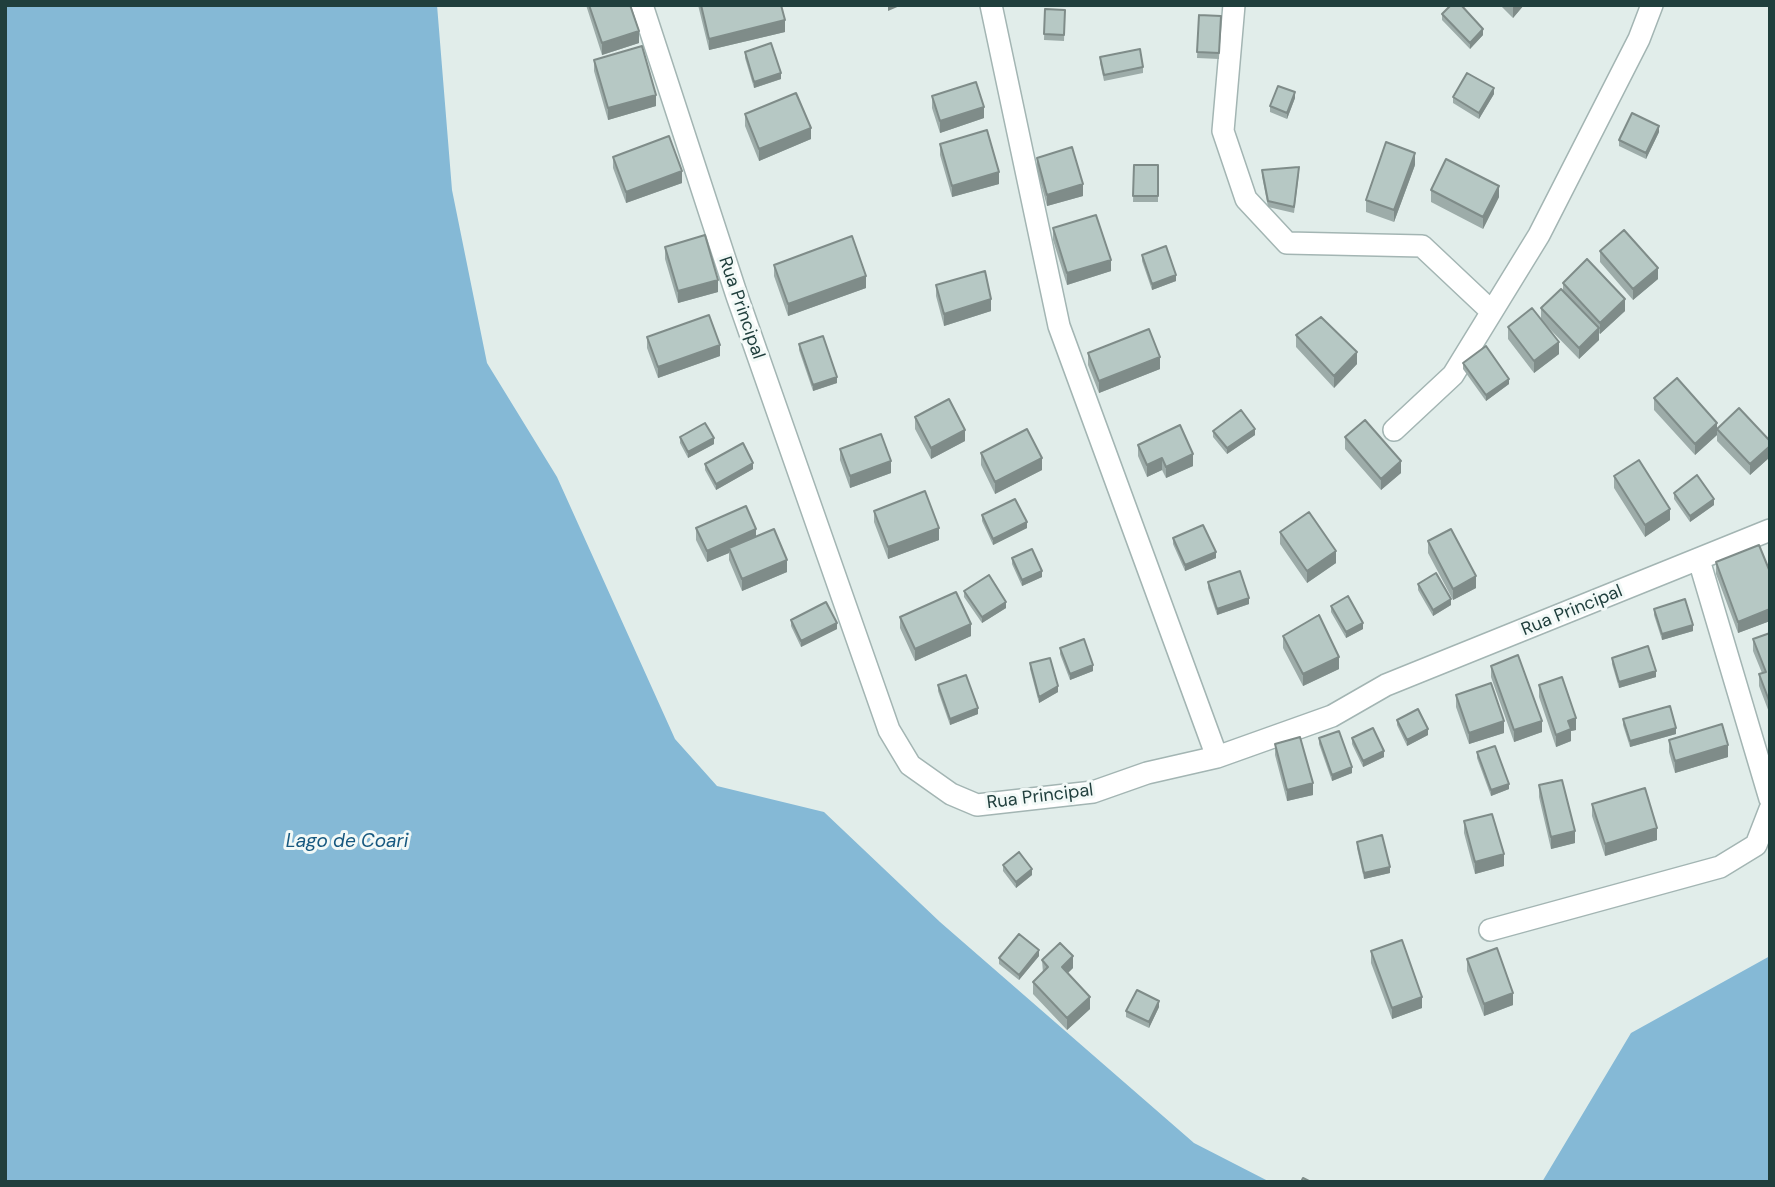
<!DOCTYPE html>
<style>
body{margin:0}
#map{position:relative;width:1775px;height:1187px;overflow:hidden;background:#e1edea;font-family:"DM Sans",sans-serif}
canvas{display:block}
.frame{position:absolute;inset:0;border:7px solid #203f3d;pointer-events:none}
</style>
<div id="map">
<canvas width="1775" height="1187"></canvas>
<div class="frame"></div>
</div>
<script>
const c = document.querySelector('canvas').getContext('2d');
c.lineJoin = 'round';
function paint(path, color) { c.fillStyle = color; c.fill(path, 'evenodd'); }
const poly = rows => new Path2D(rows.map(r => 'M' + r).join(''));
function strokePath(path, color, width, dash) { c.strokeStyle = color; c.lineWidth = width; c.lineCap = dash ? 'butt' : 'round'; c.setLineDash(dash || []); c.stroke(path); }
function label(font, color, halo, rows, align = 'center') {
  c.font = font + ' "DM Sans",sans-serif'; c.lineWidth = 6; c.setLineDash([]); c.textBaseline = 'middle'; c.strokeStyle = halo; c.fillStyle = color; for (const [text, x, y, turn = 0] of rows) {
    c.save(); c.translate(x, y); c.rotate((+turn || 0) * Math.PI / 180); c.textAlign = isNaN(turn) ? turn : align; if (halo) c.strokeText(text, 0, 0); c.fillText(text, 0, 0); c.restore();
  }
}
paint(poly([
 [5,5,437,5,452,190,487,363,557,477,675,739,717,786,824,812,940,922,1194,1143,1270,1182,5,1182],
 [1770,956,1770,1182,1542,1182,1631,1033]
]), '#85b9d6');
const minor = poly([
 [642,5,737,296,889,730,910,765,951,794,977,805,1093,792,1147,773,1217,757,1332,716,1386,685,1770,530],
 [991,5,1059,326,1217,757],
 [1234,5,1223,131,1246,199,1287,243,1422,246,1491,311],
 [1394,430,1453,375,1539,235,1639,39,1652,5],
 [1699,560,1770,799],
 [1490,930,1720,867,1756,845,1770,809]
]);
strokePath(minor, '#a3b5b3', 24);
strokePath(minor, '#fff', 21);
paint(poly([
 [586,5,630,5,639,43,602,55],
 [698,5,781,5,785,32,709,50],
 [1500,5,1524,5,1513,18],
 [1045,9,1065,10,1064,41,1044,40],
 [1442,14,1483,35,1470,49,1442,20],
 [1199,15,1221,16,1219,59,1197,58],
 [745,52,781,79,754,88,745,58],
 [1100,57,1143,67,1143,73,1104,81,1100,63],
 [594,60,656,106,608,120,594,71],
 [1494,94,1479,119,1453,103,1453,97],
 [932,96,984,118,940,133,932,108],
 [1295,98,1287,119,1270,112,1270,106],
 [745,114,811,139,759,161,745,126],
 [1659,132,1646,159,1619,146,1619,140],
 [940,144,999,184,952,197,940,155],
 [613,157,682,183,626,203,613,168],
 [1037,158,1083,196,1047,206,1037,169],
 [1134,165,1158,165,1158,202,1133,202],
 [1415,165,1394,222,1366,212,1366,200],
 [1262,170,1299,173,1294,213,1268,207,1262,176],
 [1431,190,1499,197,1483,229,1431,202],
 [1053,228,1111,271,1067,285,1053,240],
 [665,247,718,292,678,303,665,259],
 [1600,251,1658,279,1633,300,1600,262],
 [1142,255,1176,281,1152,290,1142,261],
 [774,265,866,288,788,316,774,276],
 [1563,283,1625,311,1600,334,1599,333,1599,340,1579,359,1541,320,1541,308,1563,291],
 [936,285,991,311,944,326,936,296],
 [1508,327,1559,354,1534,373,1508,339],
 [1296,335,1357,364,1334,388,1296,347],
 [647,337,720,356,658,378,647,348],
 [799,344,837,383,813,391,799,350],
 [1088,353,1160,369,1099,393,1088,365],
 [1463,363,1509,384,1486,401,1463,369],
 [1654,398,1717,435,1695,455,1654,410],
 [915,417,965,441,931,459,915,429],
 [1717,429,1770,441,1770,457,1750,475,1717,441],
 [1213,431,1255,435,1227,454,1213,437],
 [680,437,714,444,688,458,680,443],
 [1345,437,1401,473,1381,490,1345,449],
 [1138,445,1193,466,1166,478,1162,470,1147,477,1138,456],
 [840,449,891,473,850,488,840,460],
 [981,453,1042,470,995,494,981,465],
 [705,464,753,469,716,490,705,470],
 [1614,476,1670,520,1645,537,1614,488],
 [1674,493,1714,505,1690,522,1674,499],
 [874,511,939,540,888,559,874,522],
 [982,515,1027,528,993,545,982,521],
 [696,528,756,537,787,572,742,591,729,560,729,553,707,562,696,540],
 [1280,532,1336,563,1307,583,1280,544],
 [1173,538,1216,558,1185,571,1173,544],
 [1428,541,1476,588,1453,600,1428,553],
 [1012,558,1042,577,1022,586,1012,564],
 [1716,562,1770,572,1770,621,1738,633,1716,574],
 [1208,582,1249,604,1217,615,1208,588],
 [1418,584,1451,605,1433,616,1418,590],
 [964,591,1006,608,982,623,964,597],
 [1331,606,1363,629,1346,638,1331,612],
 [1654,609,1693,631,1662,640,1654,615],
 [900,617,971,636,915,661,900,628],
 [791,620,837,629,801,647,791,626],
 [1770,633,1770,715,1759,686,1759,674,1762,673,1753,651,1753,639],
 [1283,636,1339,669,1303,686,1283,648],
 [1060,648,1093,671,1070,680,1060,654],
 [1612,658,1656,677,1619,688,1612,664],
 [1030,663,1058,692,1039,703,1030,669],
 [1491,666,1542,732,1514,742,1491,677],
 [938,685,978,714,950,725,938,691],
 [1539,685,1576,730,1571,731,1571,741,1556,747,1539,697],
 [1456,695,1504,733,1469,744,1456,707],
 [1623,719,1676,734,1630,747,1623,725],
 [1397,720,1428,735,1407,746,1397,725],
 [1319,738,1352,773,1332,781,1319,744],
 [1352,738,1384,757,1363,767,1352,744],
 [1669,740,1728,757,1675,773,1669,752],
 [1275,744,1313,795,1287,801,1275,755],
 [1477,752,1509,789,1491,796,1477,758],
 [1539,785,1575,843,1551,849,1539,797],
 [1592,804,1657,840,1605,856,1592,816],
 [1464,821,1504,866,1475,874,1464,833],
 [1357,842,1390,873,1364,879,1357,848],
 [1003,865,1032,875,1016,888,1003,871],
 [1371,951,1422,1008,1392,1019,1371,963],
 [1039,956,1019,980,999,964,999,958],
 [1467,959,1513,1005,1484,1016,1467,971],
 [1042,960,1073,968,1067,973,1090,1009,1067,1030,1033,994,1033,982,1043,973],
 [1159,1007,1149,1028,1126,1017,1126,1011]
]), '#9daca9');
paint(poly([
 [888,5,902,5,888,11],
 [1513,5,1524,5,1513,18],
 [785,20,785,32,709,50,709,39],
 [1483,29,1483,35,1470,49,1470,43],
 [639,31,639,43,602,55,602,43],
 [781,73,781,79,754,88,754,82],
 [1494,88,1494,94,1479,119,1479,113],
 [1295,92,1295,98,1287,119,1287,113],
 [656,95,656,106,608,120,608,108],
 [984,107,984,118,940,133,940,121],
 [1659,126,1659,132,1646,159,1646,153],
 [811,128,811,139,759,161,759,149],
 [1415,153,1415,165,1394,222,1394,210],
 [682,171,682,183,626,203,626,192],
 [999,172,999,184,952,197,952,186],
 [1083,184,1083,196,1047,206,1047,195],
 [1499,186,1499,197,1483,229,1483,217],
 [1111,260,1111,271,1067,285,1067,273],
 [1658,268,1658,279,1633,300,1633,289],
 [1176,275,1176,281,1152,290,1152,284],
 [866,276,866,288,788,316,788,304],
 [718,280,718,292,678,303,678,291],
 [991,299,991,311,944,326,944,314],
 [1625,299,1625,311,1600,334,1600,323],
 [1599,328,1599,340,1579,359,1579,348],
 [1559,342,1559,354,1534,373,1534,361],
 [720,345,720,356,658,378,658,367],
 [1357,352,1357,364,1334,388,1334,376],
 [1160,357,1160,369,1099,393,1099,381],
 [837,377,837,383,813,391,813,385],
 [1509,379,1509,384,1486,401,1486,395],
 [1717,423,1717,435,1695,455,1695,444],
 [1255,429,1255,435,1227,454,1227,448],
 [965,430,965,441,931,459,931,448],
 [714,438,714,444,688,458,688,452],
 [1770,446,1770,457,1750,475,1750,464],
 [1193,454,1193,466,1166,478,1166,467],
 [1042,458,1042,470,995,494,995,482],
 [1162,458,1162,470,1147,477,1147,465],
 [891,461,891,473,850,488,850,476],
 [1401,461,1401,473,1381,490,1381,479],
 [753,463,753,469,716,490,716,484],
 [1714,499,1714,505,1690,522,1690,516],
 [1670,509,1670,520,1645,537,1645,525],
 [1027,522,1027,528,993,545,993,539],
 [939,528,939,540,888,559,888,547],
 [756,529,756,541,729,548,729,553,707,562,707,551],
 [1336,551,1336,563,1307,583,1307,571],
 [1216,552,1216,558,1185,571,1185,565],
 [787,560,787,572,742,591,742,579],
 [1042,571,1042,577,1022,586,1022,580],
 [1476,576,1476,588,1453,600,1453,589],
 [1249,598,1249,604,1217,615,1217,609],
 [1451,599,1451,605,1433,616,1433,610],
 [1006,602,1006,608,982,623,982,617],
 [1770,609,1770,621,1738,633,1738,622],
 [837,623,837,629,801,647,801,641],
 [1363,623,1363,629,1346,638,1346,632],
 [971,624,971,636,915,661,915,649],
 [1693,625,1693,631,1662,640,1662,634],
 [1339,657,1339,669,1303,686,1303,674],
 [1093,665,1093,671,1070,680,1070,674],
 [1656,671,1656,677,1619,688,1619,682],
 [1058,686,1058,692,1039,703,1039,697],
 [978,708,978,714,950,725,950,719],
 [1576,718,1576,730,1571,731,1571,741,1556,747,1556,735,1568,721],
 [1504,721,1504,733,1469,744,1469,733],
 [1542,721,1542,732,1514,742,1514,730],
 [1676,728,1676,734,1630,747,1630,741],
 [1428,729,1428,735,1407,746,1407,740],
 [1728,745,1728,757,1675,773,1675,761],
 [1384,751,1384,757,1363,767,1363,761],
 [1352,767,1352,773,1332,781,1332,775],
 [1313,783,1313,795,1287,801,1287,790],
 [1509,784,1509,789,1491,796,1491,790],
 [1657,828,1657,840,1605,856,1605,844],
 [1575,831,1575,843,1551,849,1551,837],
 [1504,854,1504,866,1475,874,1475,862],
 [1390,867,1390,873,1364,879,1364,873],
 [1032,869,1032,875,1016,888,1016,882],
 [1039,950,1039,956,1019,980,1019,975],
 [1073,956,1073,968,1062,979,1062,967],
 [1513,993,1513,1005,1484,1016,1484,1004],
 [1090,997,1090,1009,1067,1030,1067,1018],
 [1422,997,1422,1008,1392,1019,1392,1008],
 [1159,1001,1159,1007,1149,1028,1149,1022]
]), '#7f8c89');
const building = poly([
 [589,5,630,5,639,31,602,43,589,5],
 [701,5,781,5,785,20,709,39,701,5],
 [1451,5,1461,5,1483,29,1470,43,1442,14,1451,5],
 [1045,9,1065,10,1064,35,1044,34,1045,9],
 [1199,15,1221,16,1219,53,1197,52,1199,15],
 [771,43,781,73,754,82,745,52,771,43],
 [642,46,656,95,608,108,594,60,642,46],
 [1140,49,1143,67,1104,75,1100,57,1140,49],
 [1467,73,1494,88,1479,113,1453,97,1467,73],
 [976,82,984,107,940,121,932,96,976,82],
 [1278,86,1295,92,1287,113,1270,106,1278,86],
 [796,93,811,128,759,149,745,114,796,93],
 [1632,113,1659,126,1646,153,1619,140,1632,113],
 [987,130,999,172,952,186,940,144,987,130],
 [669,136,682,171,626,192,613,157,669,136],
 [1386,142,1415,153,1394,210,1366,200,1386,142],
 [1072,147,1083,184,1047,195,1037,158,1072,147],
 [1446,159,1499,186,1483,217,1431,190,1446,159],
 [1134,165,1158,165,1158,196,1133,196,1134,165],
 [1299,167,1294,207,1268,201,1262,170,1299,167],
 [1096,215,1111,260,1067,273,1053,228,1096,215],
 [1624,230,1658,268,1633,289,1600,251,1624,230],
 [705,235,718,280,678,291,665,247,705,235],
 [852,236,866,276,788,304,774,265,852,236],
 [1166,246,1176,275,1152,284,1142,255,1166,246],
 [1587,259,1625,299,1600,323,1563,283,1587,259],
 [985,271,991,299,944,314,936,285,985,271],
 [1561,289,1599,328,1579,348,1541,308,1561,289],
 [1532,308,1559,342,1534,361,1508,327,1532,308],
 [709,315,720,345,658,367,647,337,709,315],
 [1321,317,1357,352,1334,376,1296,335,1321,317],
 [1149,329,1160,357,1099,381,1088,353,1149,329],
 [823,336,837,377,813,385,799,344,823,336],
 [1486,346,1509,379,1486,395,1463,363,1486,346],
 [1677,378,1717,423,1695,444,1654,398,1677,378],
 [949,399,965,430,931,448,915,417,949,399],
 [1739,408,1770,441,1770,446,1750,464,1717,429,1739,408],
 [1241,410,1255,429,1227,448,1213,431,1241,410],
 [1365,420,1401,461,1381,479,1345,437,1365,420],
 [705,423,714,438,688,452,680,437,705,423],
 [1180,425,1193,454,1166,467,1162,458,1147,465,1138,445,1180,425],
 [1027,429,1042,458,995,482,981,453,1027,429],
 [881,434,891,461,850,476,840,449,881,434],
 [743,443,753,463,716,484,705,464,743,443],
 [1639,460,1670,509,1645,525,1614,476,1639,460],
 [1697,475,1714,499,1690,516,1674,493,1697,475],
 [925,491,939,528,888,547,874,511,925,491],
 [1015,499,1027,522,993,539,982,515,1015,499],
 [746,506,756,529,707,551,696,528,746,506],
 [1309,512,1336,551,1307,571,1280,532,1309,512],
 [1203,525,1216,552,1185,565,1173,538,1203,525],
 [774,529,787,560,742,579,729,548,774,529],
 [1451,529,1476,576,1453,589,1428,541,1451,529],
 [1759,545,1770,572,1770,609,1738,622,1716,562,1759,545],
 [1032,549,1042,571,1022,580,1012,558,1032,549],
 [1240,571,1249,598,1217,609,1208,582,1240,571],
 [1436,573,1451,599,1433,610,1418,584,1436,573],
 [989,575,1006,602,982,617,964,591,989,575],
 [956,592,971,624,915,649,900,617,956,592],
 [1348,596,1363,623,1346,632,1331,606,1348,596],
 [1685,599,1693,625,1662,634,1654,609,1685,599],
 [826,602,837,623,801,641,791,620,826,602],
 [1319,615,1339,657,1303,674,1283,636,1319,615],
 [1770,633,1770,703,1759,674,1766,672,1753,639,1770,633],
 [1084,639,1093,665,1070,674,1060,648,1084,639],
 [1648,646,1656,671,1619,682,1612,658,1648,646],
 [1518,655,1542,721,1514,730,1491,666,1518,655],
 [1050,658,1058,686,1039,697,1030,663,1050,658],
 [966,675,978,708,950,719,938,685,966,675],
 [1562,677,1576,718,1568,721,1571,729,1556,735,1539,685,1562,677],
 [1491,683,1504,721,1469,733,1456,695,1491,683],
 [1670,706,1676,728,1630,741,1623,719,1670,706],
 [1418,709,1428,729,1407,740,1397,720,1418,709],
 [1722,724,1728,745,1675,761,1669,740,1722,724],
 [1373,728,1384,751,1363,761,1352,738,1373,728],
 [1339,731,1352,767,1332,775,1319,738,1339,731],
 [1300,737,1313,783,1287,790,1275,744,1300,737],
 [1495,746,1509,784,1491,790,1477,752,1495,746],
 [1562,780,1575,831,1551,837,1539,785,1562,780],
 [1645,788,1657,828,1605,844,1592,804,1645,788],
 [1492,814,1504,854,1475,862,1464,821,1492,814],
 [1382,835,1390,867,1364,873,1357,842,1382,835],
 [1019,852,1032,869,1016,882,1003,865,1019,852],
 [1019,934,1039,950,1019,975,999,958,1019,934],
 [1402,940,1422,997,1392,1008,1371,951,1402,940],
 [1060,943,1073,956,1062,967,1090,997,1067,1018,1033,982,1048,967,1042,960,1060,943],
 [1497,948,1513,993,1484,1004,1467,959,1497,948],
 [1137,990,1159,1001,1149,1022,1126,1011,1137,990],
 [1303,1178,1311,1182,1301,1182,1303,1178]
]);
paint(building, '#b6c8c4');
strokePath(building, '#7f8c89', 2);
label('18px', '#203f3d', '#f2f9f7', [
 ["Rua Principal",741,308,71],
 ["Rua Principal",1572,611,-22],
 ["Rua Principal",1040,797,-7]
]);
label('italic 19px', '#16587f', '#f2f9f7', [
 ["Lago de Coari",347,842]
]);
</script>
